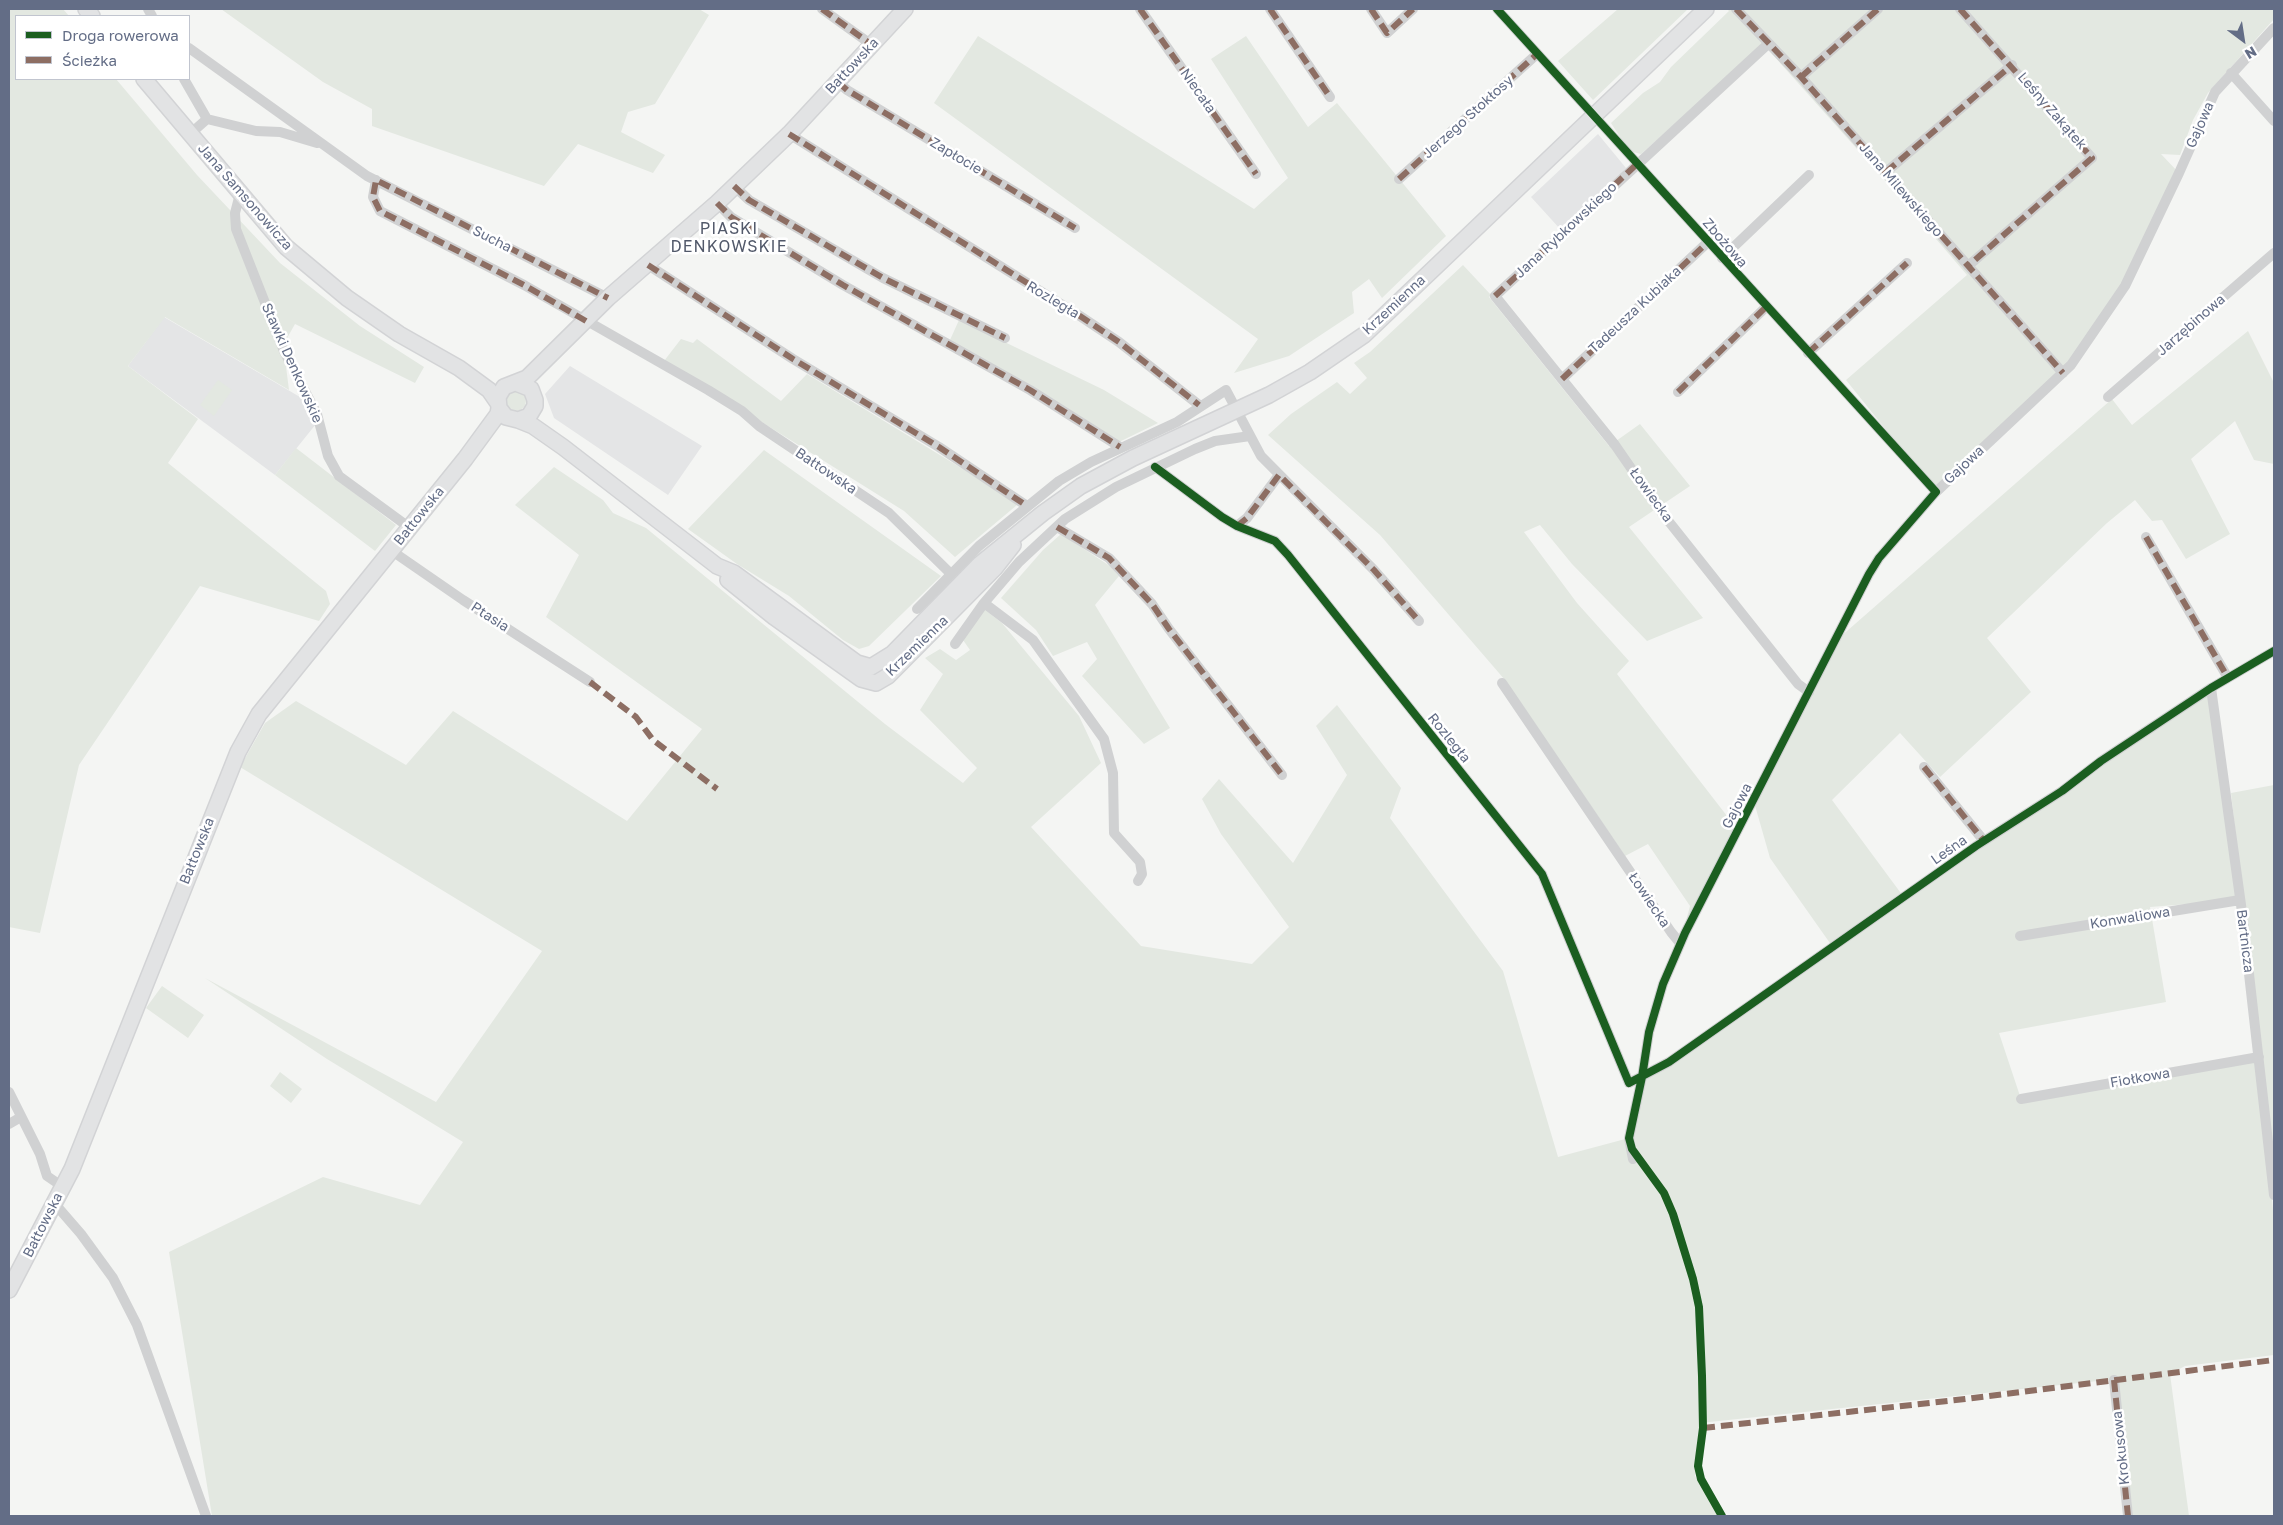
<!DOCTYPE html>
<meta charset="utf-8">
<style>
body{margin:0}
#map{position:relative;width:2283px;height:1525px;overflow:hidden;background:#f4f5f3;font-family:"Golos Text",sans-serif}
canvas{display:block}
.frame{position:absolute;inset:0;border:10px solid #636d86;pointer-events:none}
.legend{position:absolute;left:15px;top:15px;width:175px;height:65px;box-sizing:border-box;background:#fff;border:1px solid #c1c5cf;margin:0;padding:6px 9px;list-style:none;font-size:15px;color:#636d86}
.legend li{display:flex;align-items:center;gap:10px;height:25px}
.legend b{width:25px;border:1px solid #c1c5cf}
.north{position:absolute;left:2218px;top:15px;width:50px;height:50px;-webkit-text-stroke:4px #fff;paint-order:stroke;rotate:149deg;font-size:14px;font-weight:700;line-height:20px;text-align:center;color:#636d86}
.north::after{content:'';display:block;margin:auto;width:18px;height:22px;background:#636d86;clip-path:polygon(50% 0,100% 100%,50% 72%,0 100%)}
</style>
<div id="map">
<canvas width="2283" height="1525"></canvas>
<div class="frame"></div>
<ul class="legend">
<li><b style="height:6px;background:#1b5e20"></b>Droga rowerowa</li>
<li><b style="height:6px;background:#8d6e63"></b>Ścieżka</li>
</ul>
<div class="north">N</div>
</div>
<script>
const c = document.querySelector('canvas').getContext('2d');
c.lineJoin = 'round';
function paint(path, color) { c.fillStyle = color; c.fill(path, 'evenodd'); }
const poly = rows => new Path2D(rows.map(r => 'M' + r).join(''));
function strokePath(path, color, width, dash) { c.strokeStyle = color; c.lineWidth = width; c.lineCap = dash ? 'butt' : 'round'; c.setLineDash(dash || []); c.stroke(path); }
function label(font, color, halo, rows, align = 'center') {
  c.font = font + ' "Golos Text",sans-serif'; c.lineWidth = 5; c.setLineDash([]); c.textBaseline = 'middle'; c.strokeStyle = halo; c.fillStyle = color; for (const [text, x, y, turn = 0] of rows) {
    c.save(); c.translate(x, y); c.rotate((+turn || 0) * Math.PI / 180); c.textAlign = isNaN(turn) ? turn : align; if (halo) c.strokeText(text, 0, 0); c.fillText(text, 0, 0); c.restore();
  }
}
paint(poly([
 [1598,134,1626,168,1561,230,1531,197],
 [164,317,305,400,316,424,275,475,128,366],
 [570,366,702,446,668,495,554,418,545,394]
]), '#e4e5e6');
paint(poly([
 [9,9,63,9,69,16,16,16,16,79,116,79,197,175,280,263,360,326,424,367,415,383,295,324,286,340,284,351,289,390,165,317,128,366,198,419,168,463,326,591,330,604,319,621,200,586,79,765,40,933,9,927],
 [221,9,699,9,709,15,655,104,628,112,621,132,665,155,653,173,578,144,544,186,372,126,372,109,323,82],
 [1618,9,1688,9,1593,100,1558,61],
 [1727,9,2274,9,2274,19,2208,93,2193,120,2180,155,2161,154,2179,173,2125,286,2071,365,1936,492,1846,380,1967,275,1899,196,1764,45,1641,154,1629,151,1611,123,1643,93,1660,82,1671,67,1729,11],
 [978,36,1254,209,1288,178,1211,59,1246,36,1308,127,1337,103,1446,236,1382,298,1369,279,1352,292,1354,313,1289,356,1234,373,1258,339,934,103],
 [1463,265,1491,295,1489,297,1609,446,1640,424,1690,486,1629,527,1703,618,1647,641,1572,564,1540,525,1524,532,1577,603,1629,661,1617,674,1734,825,1753,801,1831,645,2112,399,2132,425,2248,331,2274,383,2274,464,2254,460,2235,421,2191,459,2230,534,2186,559,2162,520,2152,521,2135,500,2107,523,1987,638,2031,692,1940,777,1900,733,1832,800,1903,896,2211,688,2240,900,2150,907,2166,1002,1999,1033,2021,1099,2259,1057,2274,1221,2274,1355,2185,1366,2170,1374,2189,1516,2133,1516,2117,1379,1700,1423,1695,1476,1723,1516,212,1516,169,1252,323,1177,420,1205,463,1142,327,1059,205,978,436,1102,542,951,240,767,265,723,296,701,406,765,453,711,627,821,702,729,546,617,579,555,515,505,554,467,603,500,613,513,646,528,885,724,963,783,977,768,920,710,943,674,925,658,940,649,956,660,970,650,963,640,984,609,1002,623,1079,716,1101,763,1031,827,1141,946,1252,964,1289,927,1221,834,1202,799,1219,779,1293,863,1347,775,1316,726,1337,705,1401,788,1390,818,1503,971,1558,1157,1629,1138,1642,1077,1832,946,1770,858,1754,802,1680,943,1690,906,1648,844,1625,856,1505,680,1380,535,1268,435,1291,414,1337,382,1350,394,1367,378,1354,363,1370,352],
 [959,320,1104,390,1158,423,1119,442,950,340],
 [681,339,693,343,697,339,781,401,807,374,1017,502,1017,505,955,557,904,511,664,361],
 [218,380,232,390,214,416,200,405],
 '506 401a10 10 0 1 1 20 0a10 10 0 1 1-20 0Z',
 [296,448,396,525,375,551,275,475],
 [764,450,941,576,869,646,859,649,843,640,789,596,737,564,688,529],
 [1061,534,1110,566,1119,576,1095,605,1170,728,1144,744,1082,676,1097,659,1087,642,1053,656,1036,630,1001,598,1043,550],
 [2274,785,2274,1171,2231,793],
 [162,986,204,1015,188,1038,146,1008],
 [280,1072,302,1089,291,1103,270,1086]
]), '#e3e8e1');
const secondary = poly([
 [86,9,92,16],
 [144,79,286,247,347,298,399,334,459,368,489,390,498,403],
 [516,383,531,389,535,400,535,406,529,416,518,420,506,417,499,408,498,397,504,387,527,378,608,298,717,203,789,134,905,9],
 [518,420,533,426,563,447,717,566,734,573,857,663,871,667,892,654,980,564,1043,513,1081,486,1133,458,1269,395,1310,372,1364,335,1706,9],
 [728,580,774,617,861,679,876,683,888,676,995,568,1013,545],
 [9,1290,72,1169,238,752,259,714,465,459,498,414,499,408]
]);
strokePath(secondary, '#d2d3d5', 18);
strokePath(poly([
 [148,9,152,16],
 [822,9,872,45],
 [1140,9,1256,174],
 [1270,9,1330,97],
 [1371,9,1387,33,1413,9],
 [1497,9,1936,492],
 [1736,9,1801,77,2063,373],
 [1960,9,2092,158,1968,266],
 [1768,44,1495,296,1615,445,1662,513,1798,684,1809,692],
 [189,48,367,176,608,298],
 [2231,73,2274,121],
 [1801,77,1878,9],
 [184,79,207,119,190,134],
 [838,82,847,90,1075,228],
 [207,119,256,131,280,132,317,143],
 [789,134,1080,316,1119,342,1199,405],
 [1886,172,2012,65],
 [1399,179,1537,54],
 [376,180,373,197,380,211,524,285,708,390,742,411,759,426,889,513,951,574],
 [734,186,749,200,883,278,1005,338],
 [240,194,235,213,236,229,284,351,317,414,328,456,339,476,410,528],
 [717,203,731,217,843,285,1030,390,1120,447],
 [1722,258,1809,175],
 [648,265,793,359,939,447,1027,506],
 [1808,353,1907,263],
 [1562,379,1708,242],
 [1678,392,1766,307],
 [2108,397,2274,253],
 [1155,467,1222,517,1237,526,1275,541,1288,555,1542,874,1629,1083,1669,1062,1976,846,2062,791,2101,761,2211,688,2274,651],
 [1237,526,1247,518,1279,475],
 [1057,527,1109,558,1152,604,1169,629,1282,775],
 [2146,537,2228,678],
 [392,551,463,600,590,682],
 [984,603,1033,640,1104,739,1113,773,1114,833,1140,862,1142,874,1138,881],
 [917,609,979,546,1059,481,1091,462,1177,422,1226,390,1261,456,1374,570,1419,621],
 [955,644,984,603,1019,562,1065,519,1116,487,1195,449,1215,441,1250,436],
 [1502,683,1671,932,1680,943],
 [2211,688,2242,912,2274,1195],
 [1924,767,1984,841],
 [2020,936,2240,900],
 [9,1092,40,1154,47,1176,63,1187],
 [2021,1099,2259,1057],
 [9,1124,21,1117],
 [1633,1159,1629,1138,1642,1077,1649,1032,1663,984,1685,933,1869,574,1879,558,1936,492,2071,365,2125,286,2179,173,2215,92,2274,28],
 [55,1204,81,1234,113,1278,137,1325,206,1516],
 [2114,1380,2128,1516]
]), '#d0d1d2', 10);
strokePath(secondary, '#e2e3e4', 15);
strokePath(poly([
 [822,9,872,45],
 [1140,9,1256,174],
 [1270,9,1330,97],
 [1371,9,1387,33,1413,9],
 [1736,9,1801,77,2063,373],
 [1960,9,2092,158,1968,266],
 [1801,77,1878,9],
 [838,82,847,90,1075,228],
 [789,134,1080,316,1119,342,1199,405],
 [1886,172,2012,65],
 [1399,179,1537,54],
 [734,186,749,200,883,278,1005,338],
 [717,203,731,217,843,285,1030,390,1120,447],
 [648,265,793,359,939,447,1027,506],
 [1495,296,1637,164],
 [586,321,524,285,380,211,373,197,376,180,608,298],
 [1808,353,1907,263],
 [1562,379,1708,242],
 [1678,392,1766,307],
 [1237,526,1247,518,1279,475,1374,570,1419,621],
 [1057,527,1109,558,1152,604,1169,629,1282,775],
 [2146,537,2228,678],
 [590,682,636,717,653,740,717,789],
 [1924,767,1984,841],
 [2114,1380,2128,1516],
 [1703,1428,1965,1399,2274,1360]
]), '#8d6e63', 6, [12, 6]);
strokePath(poly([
 [1497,9,1936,492,1879,558,1869,574,1685,933,1663,984,1649,1032,1642,1077,1629,1138,1632,1149,1664,1193,1673,1214,1693,1279,1699,1307,1702,1376,1703,1428,1698,1466,1701,1479,1722,1516],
 [1155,467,1222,517,1237,526,1275,541,1288,555,1542,874,1629,1083,1669,1062,1976,846,2062,791,2101,761,2211,688,2274,651]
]), '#1b5e20', 8);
label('14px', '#636d86', '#fff', [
 ["Bałtowska",852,66,-47],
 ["Niecała",1198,91,55],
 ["Leśny Zakątek",2052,111,49],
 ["Jerzego Stokłosy",1468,117,-42],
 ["Gajowa",2200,125,-66],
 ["Zapłocie",956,156,31],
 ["Jana Milewskiego",1901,190,49],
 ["Jana Samsonowicza",245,197,49],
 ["Jana Rybkowskiego",1566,230,-43],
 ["Sucha",492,239,27],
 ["Zbożowa",1725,243,49],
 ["Rozległa",1053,300,31],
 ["Krzemienna",1394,305,-43],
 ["Tadeusza Kubiaka",1635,310,-43],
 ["Jarzębinowa",2191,325,-41],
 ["Stawki Denkowskie",292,363,66],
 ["Gajowa",1964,465,-43],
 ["Bałtowska",826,471,34],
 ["Łowiecka",1651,495,54],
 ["Bałtowska",419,516,-51],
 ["Ptasia",490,617,33],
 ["Krzemienna",917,646,-44],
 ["Rozległa",1449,738,51],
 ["Gajowa",1737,806,-63],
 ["Leśna",1949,850,-35],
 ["Bałtowska",197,851,-68],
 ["Łowiecka",1649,900,56],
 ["Konwaliowa",2130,918,-9],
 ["Bartnicza",2245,941,83],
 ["Fiołkowa",2140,1078,-10],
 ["Bałtowska",43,1225,-63],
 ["Krokusowa",2121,1448,-96]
]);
c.letterSpacing = '1px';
label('16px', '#52596a', '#fff', [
 ["PIASKI",729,229],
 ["DENKOWSKIE",729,247]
]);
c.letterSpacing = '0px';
</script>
